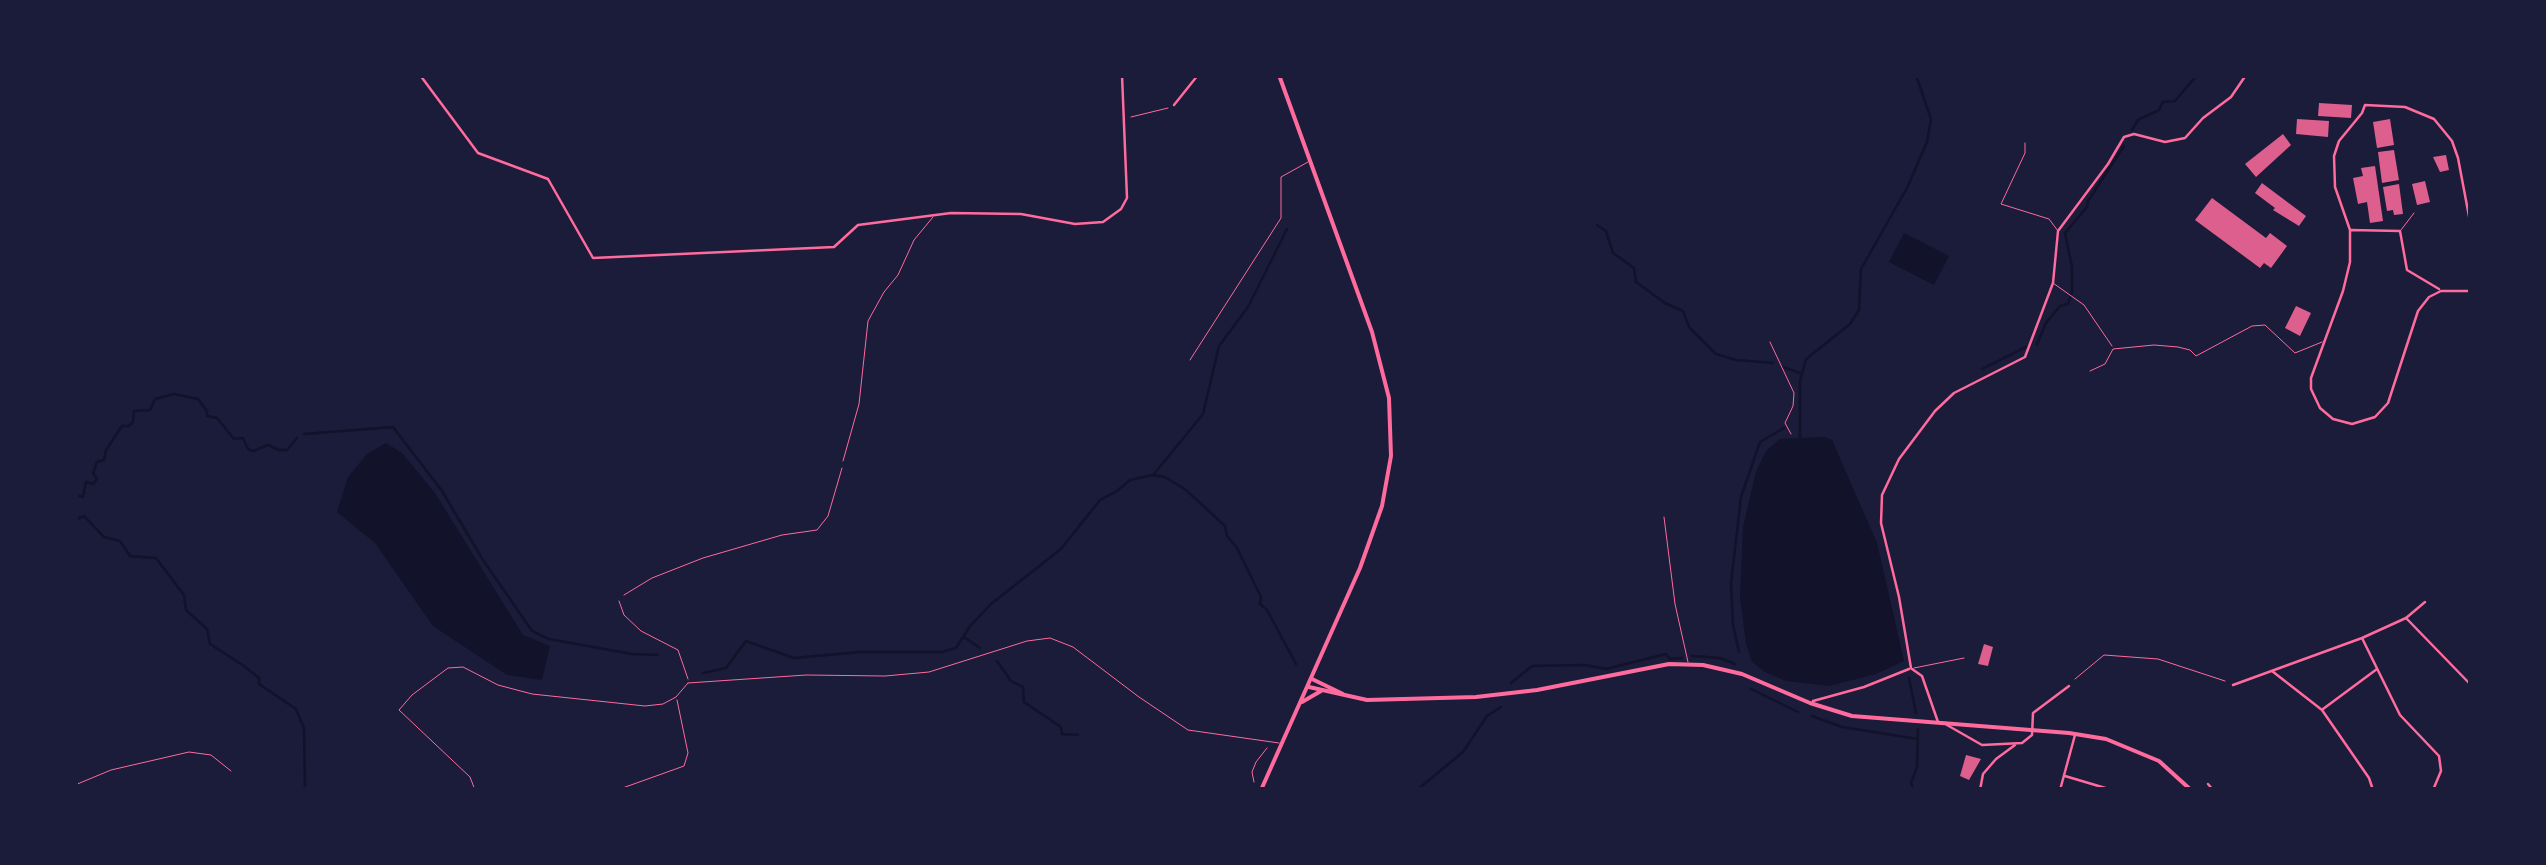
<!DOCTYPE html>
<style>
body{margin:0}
#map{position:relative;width:2546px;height:865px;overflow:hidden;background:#1b1b3a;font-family:Mulish,sans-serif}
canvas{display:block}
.frame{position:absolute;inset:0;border:78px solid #1b1b3a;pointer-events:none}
</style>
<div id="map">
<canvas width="2546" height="865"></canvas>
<div class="frame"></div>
</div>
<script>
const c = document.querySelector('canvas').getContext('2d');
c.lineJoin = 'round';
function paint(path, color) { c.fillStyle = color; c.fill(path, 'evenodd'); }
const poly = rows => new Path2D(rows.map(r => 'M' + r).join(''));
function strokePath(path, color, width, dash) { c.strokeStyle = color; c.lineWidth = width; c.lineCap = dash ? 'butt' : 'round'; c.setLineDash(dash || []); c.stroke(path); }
paint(poly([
 [1904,233,1949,256,1934,285,1889,262],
 [1825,437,1832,440,1877,543,1904,661,1876,674,1829,686,1786,681,1765,672,1752,662,1746,644,1740,597,1743,527,1756,472,1766,451,1780,439],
 [386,443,402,453,435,493,523,635,550,646,542,680,507,675,433,626,375,543,337,512,348,477,367,454]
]), '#12122b');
strokePath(poly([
 [2132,130,2138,120,2159,110,2163,102,2175,101,2197,75],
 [1597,225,1606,231,1613,253,1634,268,1636,282,1665,303,1683,311,1689,327,1716,354,1736,360,1773,363],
 [2037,344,2046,323,2060,306,2068,304,2072,292,2072,267,2065,233,2087,207,2088,201,2124,146],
 [1783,367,1800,373],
 [1982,369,2026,347],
 [304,434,393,427,442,491,483,560,532,631,549,639,632,654,658,655],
 [1800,438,1800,381,1806,359,1850,324,1859,310,1861,269,1907,188,1927,142,1931,119,1916,75],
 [1154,474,1203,414,1219,346,1248,307,1287,229],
 [75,500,76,495,83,497,86,482,93,484,97,479,93,473,97,462,104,460,106,450,122,426,129,426,133,422,134,411,150,410,155,399,174,394,198,399,207,411,207,416,217,418,234,439,243,438,248,449,253,451,268,445,279,450,287,450,297,438],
 [75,520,84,516,104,537,120,541,130,556,156,558,184,595,186,610,207,629,210,644,244,666,259,678,259,684,296,709,304,728,305,790],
 [964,637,980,648],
 [1739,652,1733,625,1731,583,1741,497,1760,442,1784,428],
 [1692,656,1720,658,1735,664],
 [997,661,1011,681,1023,687,1024,702,1061,727,1062,734,1078,735],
 [703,673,726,668,746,641,794,658,859,652,942,652,956,648,970,626,991,604,1061,549,1100,500,1117,491,1130,480,1153,475,1165,477,1186,490,1225,526,1227,536,1237,548,1261,597,1260,604,1267,610,1296,664],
 [1909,678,1916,713],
 [1511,683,1532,666,1585,665,1606,669,1666,654,1670,659,1682,658],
 [1751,689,1798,712],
 [1812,716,1842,727,1918,739],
 [1380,790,1384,790],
 [1417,790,1463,752,1487,716,1501,707],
 [1914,790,1911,783,1917,767,1918,729]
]), '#12122b', 2.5);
paint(poly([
 [2319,103,2352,105,2351,118,2318,116],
 [2297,119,2329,121,2328,137,2296,134],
 [2390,119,2394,145,2377,148,2373,122],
 [2283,134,2291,145,2256,177,2245,164],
 [2394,150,2399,180,2382,183,2378,152],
 [2446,155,2449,170,2440,172,2433,157],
 [2375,166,2383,221,2370,223,2367,202,2358,204,2353,178,2363,176,2361,168],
 [2425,181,2430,202,2417,205,2412,184],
 [2262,183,2306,216,2299,226,2273,210,2275,208,2255,193],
 [2399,184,2403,214,2394,215,2393,210,2387,211,2383,187],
 [2212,198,2266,238,2270,233,2287,246,2271,268,2264,263,2260,268,2195,220],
 [2296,306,2311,313,2300,336,2285,328],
 [1984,644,1993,647,1988,666,1978,664],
 [1966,755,1981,759,1969,780,1960,776]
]), '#dd5f8e');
strokePath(poly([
 [1131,117,1168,108],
 [1770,342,1794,393,1793,406,1785,423,1791,434],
 [624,595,652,578,703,558,782,535,817,530,828,516,842,468],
 [2075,679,2104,655,2158,659,2225,681],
 [1254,782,1252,772,1256,762,1267,748]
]), '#ff6b9d', 1);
strokePath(poly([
 [2025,143,2025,153,2001,204,2049,219,2058,231],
 [2401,230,2414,213],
 [2053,283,2084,305,2112,346],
 [1190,360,1281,218,1281,177,1308,162],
 [2090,371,2105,364,2113,349,2154,345,2178,347,2190,350,2196,356,2252,326,2265,325,2295,353,2322,342],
 [843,461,859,404,868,321,884,292,898,275,914,240,933,217],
 [1664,517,1675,604,1688,662],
 [619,601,624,615,641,631,678,650,688,679],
 [1914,668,1964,658],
 [688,683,806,675,885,676,929,672,1027,641,1050,638,1073,647,1139,697,1188,730,1279,743],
 [75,785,111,770,189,752,211,755,231,771],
 [475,790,470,777,399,710,412,695,448,668,463,667,498,685,532,694,645,706,663,704,676,697,688,683],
 [617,790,684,766,688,753,677,700]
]), '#ff6b9d', 1);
strokePath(poly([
 [420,75,478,153,548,179,593,258,834,247,858,225,951,213,1021,214,1075,224,1103,222,1121,209,1127,198,1122,75],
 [1174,105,1198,75],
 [2471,227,2458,158,2452,141,2434,119,2405,107,2365,105,2362,113,2339,141,2334,156,2335,187,2350,230,2350,262,2343,291,2311,378,2311,389,2320,408,2333,419,2352,424,2375,417,2388,403,2418,311,2429,297,2441,291,2471,291],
 [2351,230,2400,231,2407,270,2439,289],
 [2406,618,2471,685],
 [2362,638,2400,715,2439,756,2441,771,2433,790],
 [1911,668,1899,597,1881,523,1882,495,1899,459,1935,411,1954,393,2025,357,2053,283,2058,231,2108,164,2124,137,2134,134,2165,142,2185,138,2203,118,2231,97,2246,75],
 [1912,669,1922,676,1938,722],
 [2272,671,2322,710,2369,778,2373,790],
 [2233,685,2362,638,2406,618,2425,602],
 [1813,701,1864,687,1909,669],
 [2323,709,2377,669],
 [1947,725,1982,745,2022,743,2032,735,2033,713,2069,686],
 [2065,776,2112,790],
 [2208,784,2213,790],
 [1980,790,1983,774,1996,759,2015,745],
 [2060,790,2075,735]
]), '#ff6b9d', 2.5);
strokePath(poly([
 [1312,679,1343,694],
 [1309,687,1367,700,1476,697,1537,690,1669,664,1703,665,1742,674,1810,703,1852,716,2069,733,2106,739,2159,761,2191,790],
 [1302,702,1321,691]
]), '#ff6b9d', 4);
strokePath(poly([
 [1261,790,1360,568,1382,506,1391,456,1389,398,1372,332,1279,75]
]), '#ff6b9d', 4);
</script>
